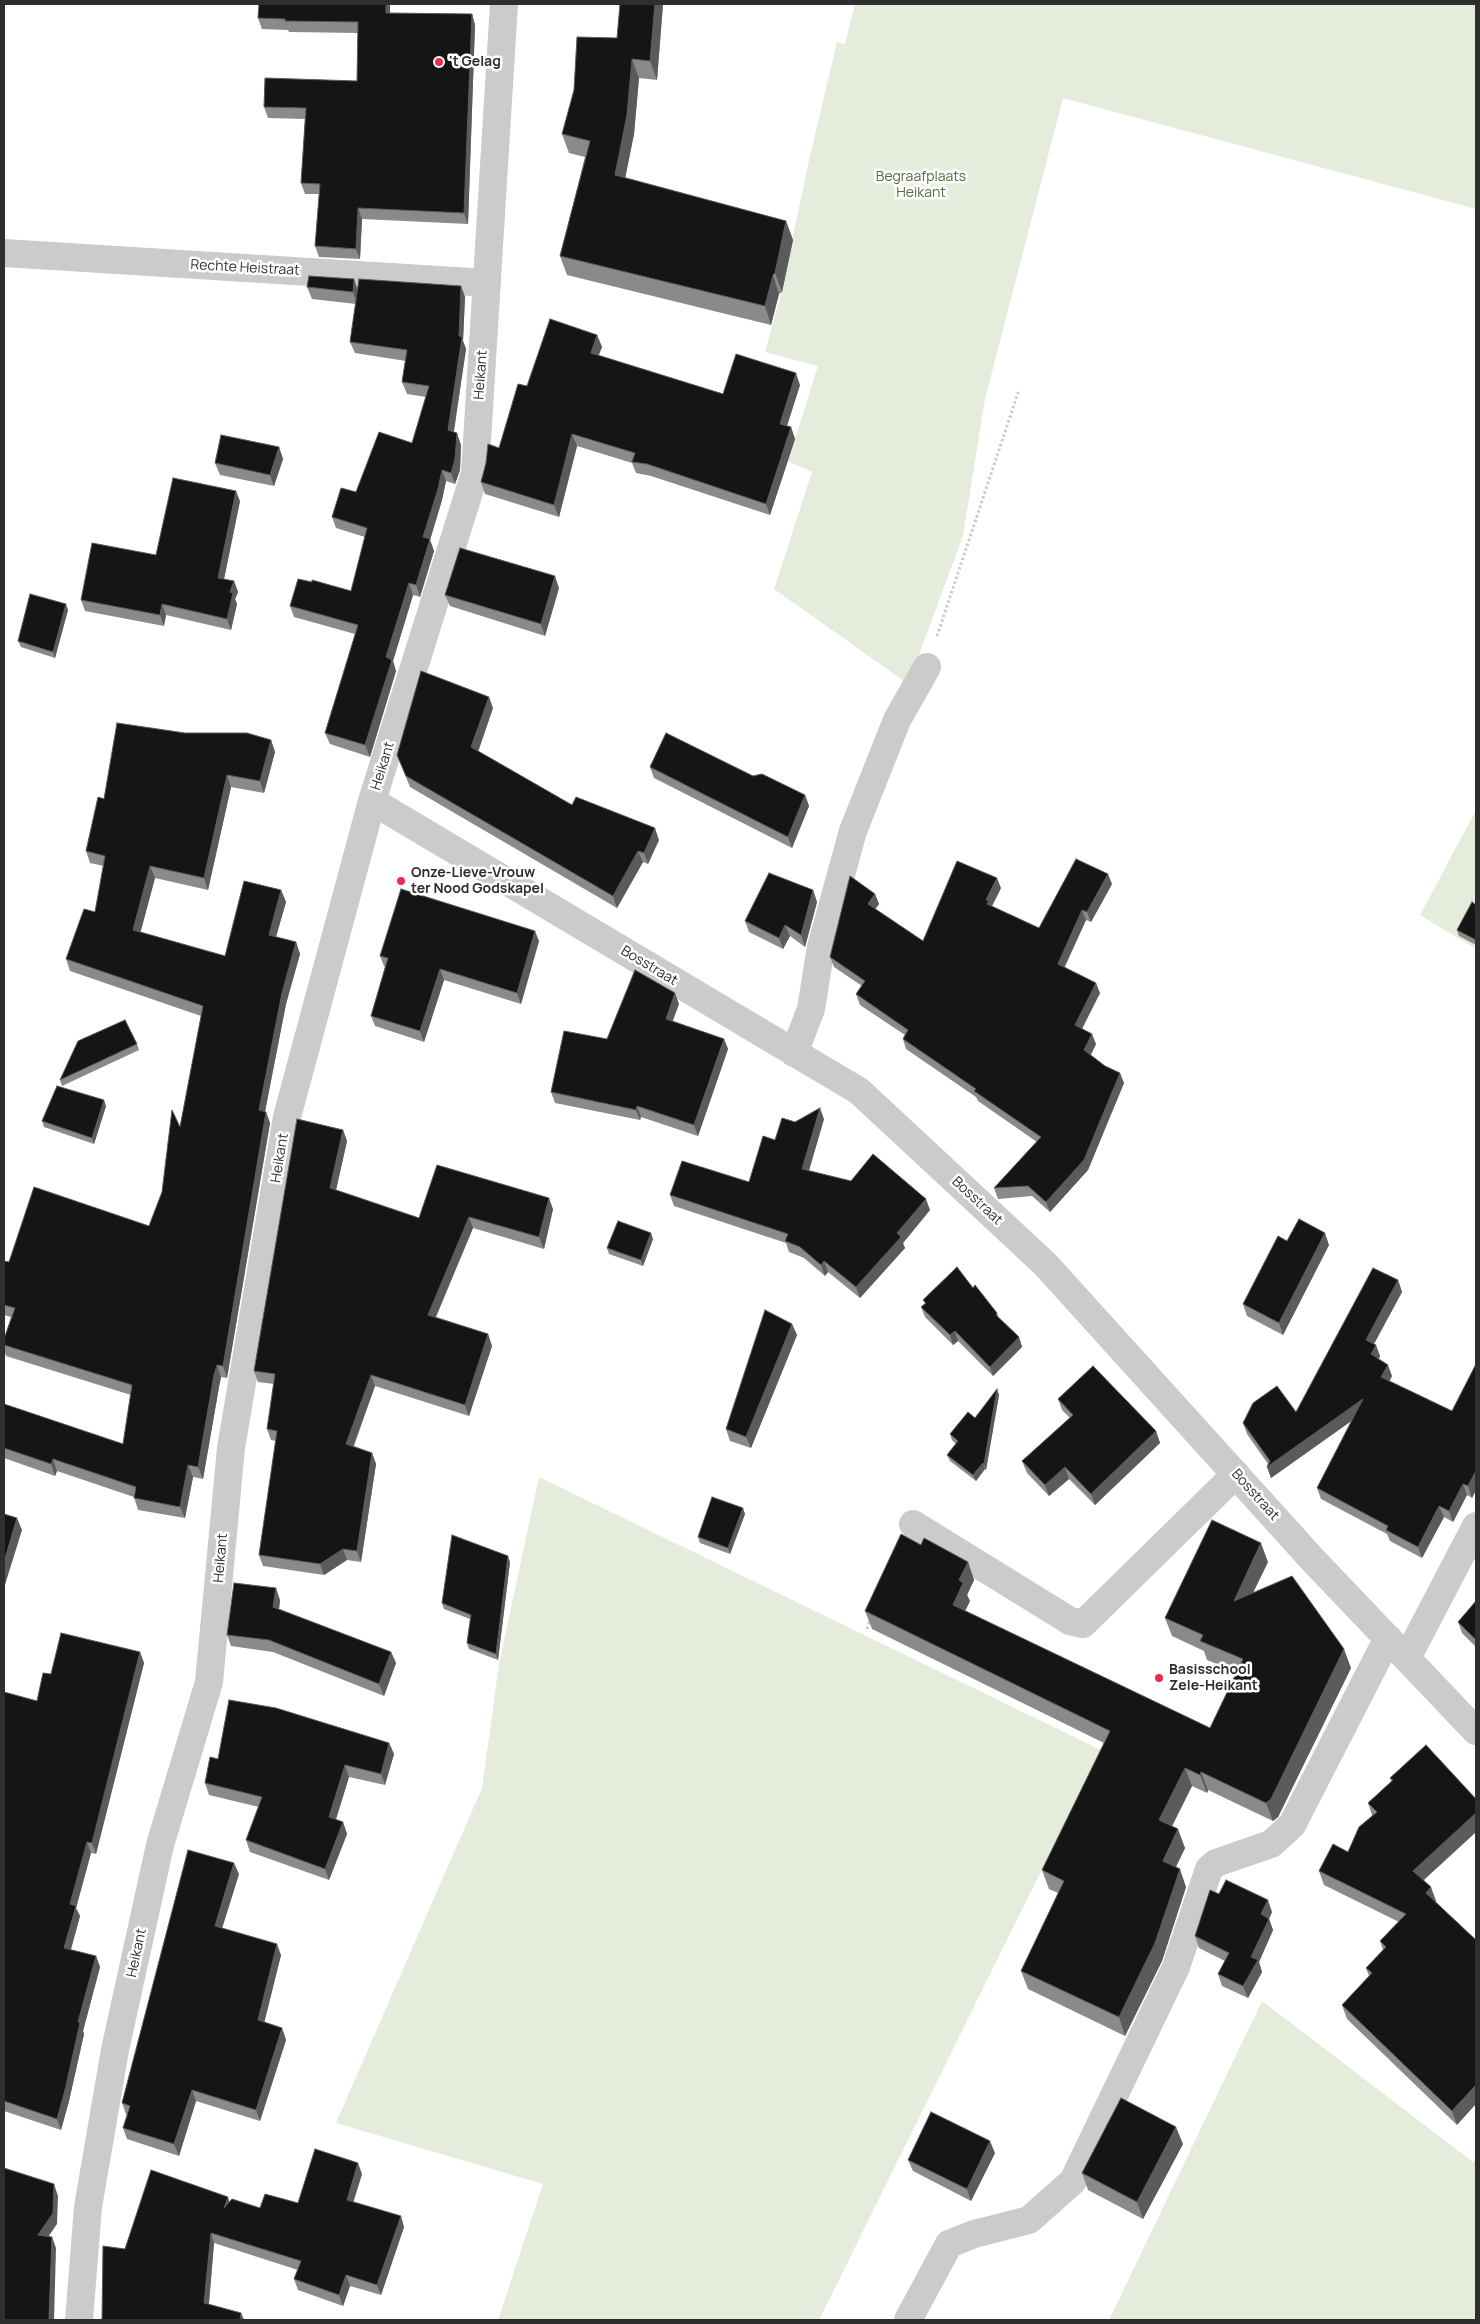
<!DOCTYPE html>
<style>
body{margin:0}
#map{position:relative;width:1480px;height:2324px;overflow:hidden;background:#fff;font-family:Manrope,sans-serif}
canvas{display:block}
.frame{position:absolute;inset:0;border:5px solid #2e2e2e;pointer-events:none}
</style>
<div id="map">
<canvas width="1480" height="2324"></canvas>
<div class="frame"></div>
</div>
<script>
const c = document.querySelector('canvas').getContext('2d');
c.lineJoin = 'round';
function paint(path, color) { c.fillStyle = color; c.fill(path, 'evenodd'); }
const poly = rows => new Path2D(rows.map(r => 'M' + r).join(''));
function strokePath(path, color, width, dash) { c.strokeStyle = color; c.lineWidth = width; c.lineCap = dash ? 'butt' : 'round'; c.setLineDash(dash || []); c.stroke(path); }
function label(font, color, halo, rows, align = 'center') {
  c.font = font + ' Manrope,sans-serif'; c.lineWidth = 5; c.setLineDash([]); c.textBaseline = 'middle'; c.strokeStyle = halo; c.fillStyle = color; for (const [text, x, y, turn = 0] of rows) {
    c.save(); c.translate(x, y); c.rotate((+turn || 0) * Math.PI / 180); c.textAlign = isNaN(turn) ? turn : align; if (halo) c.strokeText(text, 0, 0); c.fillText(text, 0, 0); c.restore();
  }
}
paint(poly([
 [855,4,1476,4,1476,209,1063,98,985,399,963,536,908,684,774,589,812,472,788,461,818,366,765,352,786,275,785,273,810,156,837,42,845,44],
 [1476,810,1476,949,1420,915],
 [539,1477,1101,1750,819,2320,498,2320,543,2184,336,2123,482,1788,499,1664],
 [1262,2001,1473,2162,1476,2158,1476,2320,1109,2320]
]), '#e6ecdc');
strokePath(poly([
 [937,636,1019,390],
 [867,1629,870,1620]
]), '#cbcbcb', 3, [2.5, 2.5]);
strokePath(poly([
 [4,253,487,283],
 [372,801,859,1091,1045,1264,1312,1559,1476,1731],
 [794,1053,811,1009,821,947,853,831,897,720,927,667],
 [913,1524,1070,1621,1083,1624,1236,1474],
 [1407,1658,1476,1526],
 [79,2320,88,2207,115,2050,160,1845,209,1682,231,1448,287,1117,372,801,475,473,504,4],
 [908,2320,949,2244,974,2234,1029,2220,1073,2181,1176,1967,1209,1869,1216,1863,1271,1844,1292,1825,1388,1638]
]), '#cbcbcb', 28);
paint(poly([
 [259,4,390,4,390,13,472,14,475,25,468,224,362,219,360,259,319,257,315,246,319,194,305,194,301,183,305,119,268,118,264,107,357,81,358,33,289,32,288,30,262,29,258,18],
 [620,4,663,4,657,80,639,78,634,134,625,178,786,221,793,240,782,292,779,294,771,325,567,275,560,256,585,157,569,153,562,134,617,38],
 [354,279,357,289,461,286,465,297,463,341,466,349,454,432,461,445,460,470,455,484,446,481,442,500,430,540,434,551,420,597,413,595,393,661,396,671,370,757,330,744,325,733,355,634,294,617,290,606,351,591,365,537,336,528,332,517,356,492,412,443,426,397,407,394,402,382,406,361,355,353,350,342,356,304,312,299,307,287],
 [597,335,602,347,598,355,723,394,800,385,787,426,791,427,795,439,770,515,651,476,636,473,632,463,577,446,559,517,485,494,481,482,499,448,527,386],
 [279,447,283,459,274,486,220,475,215,463],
 [240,501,224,579,234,581,238,592,235,599,237,604,231,630,166,615,164,626,85,611,81,600,156,555],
 [559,588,545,636,450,606,445,595],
 [68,610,55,658,21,647,18,641],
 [493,708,478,751,572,805,659,840,648,864,643,862,617,908,410,787,397,755],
 [185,733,271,740,275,752,264,793,231,787,208,890,155,878,140,932,225,956,281,890,286,902,276,937,296,942,300,954,286,1004,265,1111,266,1112,270,1123,227,1378,221,1377,219,1387,203,1479,193,1477,185,1518,138,1510,134,1497,57,1471,55,1476,4,1458,4,1404,123,1444,131,1395,6,1356,4,1349,4,1339,11,1317,4,1315,4,1261,9,1262,149,1226,162,1192,180,1127,201,1016,70,971,66,959,95,912,104,866,90,863,86,851,104,799],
 [650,767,753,776,805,795,809,806,792,848,654,778],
 [1112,884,1091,922,1086,920,1065,967,1100,993,1082,1028,1096,1044,1091,1055,1124,1083,1088,1170,1050,1212,1032,1196,998,1199,994,1188,1037,1142,978,1101,976,1097,906,1049,903,1039,905,1035,860,1005,856,994,862,986,834,967,830,957,875,894,879,904,875,909,923,941,1001,888,992,906,1039,928],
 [813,890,817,902,805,947,790,936,783,949,749,932,745,921],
 [1476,905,1476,945,1459,936,1457,930],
 [539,941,521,1004,444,980,424,1042,375,1026,371,1016,385,967,384,966,380,956],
 [679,1004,673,1021,724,1039,728,1049,698,1136,641,1117,640,1120,555,1103,551,1092,607,1039],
 [137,1044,139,1050,62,1086,60,1080],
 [106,1106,94,1144,44,1127,42,1121],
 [824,1119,809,1171,930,1210,903,1243,905,1248,860,1298,828,1272,825,1276,804,1258,789,1252,786,1243,674,1206,670,1195,749,1182,775,1140,795,1122],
 [343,1130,347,1141,336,1190,419,1218,553,1209,544,1249,473,1228,436,1317,488,1334,492,1346,469,1416,375,1386,354,1446,372,1453,376,1464,361,1562,347,1560,324,1575,263,1566,259,1555,276,1441,271,1440,267,1429,274,1384,258,1382,254,1371],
 [653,1239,643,1266,609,1254,607,1248],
 [1287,1241,1329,1245,1283,1335,1247,1316,1243,1304],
 [1398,1280,1402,1292,1374,1344,1380,1356,1379,1359,1392,1376,1389,1381,1452,1411,1476,1364,1476,1490,1472,1498,1467,1495,1453,1522,1444,1517,1422,1558,1390,1541,1387,1534,1321,1499,1317,1488,1351,1421,1271,1478,1267,1467,1268,1464,1247,1434,1243,1423,1296,1412],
 [973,1288,997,1313,999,1318,1019,1337,1022,1347,993,1376,958,1341,953,1345,925,1317,921,1307,925,1304,923,1300],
 [792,1324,797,1335,751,1448,730,1441,726,1429],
 [997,1389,999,1395,986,1470,985,1469,976,1481,950,1461,947,1455,956,1444,952,1440,950,1434,975,1418],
 [1058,1399,1156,1431,1160,1443,1095,1505,1069,1479,1049,1496,1027,1473,1022,1461,1070,1418,1062,1410],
 [745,1514,730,1554,700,1543,698,1537],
 [921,1545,968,1562,974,1580,967,1595,970,1601,965,1611,1210,1728,1237,1672,1207,1660,1204,1651,1172,1636,1165,1618,1268,1562,1253,1593,1351,1668,1278,1817,1273,1821,1208,1790,1207,1793,1192,1786,1172,1826,1185,1848,1176,1867,1186,1887,1162,1961,1125,2036,1028,1989,1021,1971,1058,1893,1049,1889,1042,1870,1104,1743,872,1629,865,1611],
 [510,1562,498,1660,469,1649,467,1643,470,1619,444,1609,442,1603],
 [280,1600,279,1609,391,1652,396,1663,384,1696,273,1652,231,1646,227,1635],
 [1476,1601,1476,1647,1462,1633,1458,1622],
 [140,1652,144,1663,96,1854,91,1853,76,1908,80,1916,71,1950,96,1956,100,1967,83,2031,84,2034,69,2101,61,2130,4,2111,4,1692,37,1701,51,1674],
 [389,1743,394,1754,385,1785,349,1777,336,1820,343,1822,347,1834,329,1880,250,1852,246,1840,259,1807,209,1795,205,1783],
 [1390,1778,1476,1799,1476,1832,1424,1880,1436,1901,1436,1902,1457,2125,1347,2019,1342,2005,1369,1976,1366,1968,1383,1950,1380,1941,1399,1922,1324,1885,1319,1871,1348,1852,1372,1815,1368,1803,1392,1782],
 [239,1874,222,1928,281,1955,264,2022,282,2028,286,2040,260,2121,196,2101,179,2156,127,2139,123,2128,127,2115,126,2114,122,2103],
 [1219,1894,1272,1912,1269,1919,1273,1930,1259,1962,1262,1972,1248,1998,1222,1986,1218,1974,1225,1961,1199,1948,1195,1936],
 [1183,2144,1143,2219,1088,2190,1082,2173],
 [995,2153,971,2201,913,2171,908,2160],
 [362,2174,353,2202,404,2227,381,2295,350,2286,343,2306,298,2290,294,2279,298,2270,214,2243,209,2304,241,2313,244,2320,102,2320,228,2197,229,2202,260,2208,298,2203]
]), '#8a8a8a');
paint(poly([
 [386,4,390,4,390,23,386,13],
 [655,4,663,4,657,80,650,61],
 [472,14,475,25,468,224,464,213],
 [632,59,639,78,634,134,622,194,615,175],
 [358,208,362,219,360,259,356,249],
 [786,221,793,240,782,292,775,273],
 [773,275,779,294,771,325,765,306],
 [354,279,358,291,357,304,353,292],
 [461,286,465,297,463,341,466,349,452,442,448,430,459,336],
 [597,335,602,347,595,365,591,353],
 [796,373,800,385,784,435,780,424],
 [791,427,795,439,770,515,766,504],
 [457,433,461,445,460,470,455,484,451,473],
 [572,434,577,446,559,517,554,505],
 [279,447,283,459,274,486,270,475],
 [442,470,446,481,442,500,430,540,434,551,420,597,416,585,423,537],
 [236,491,240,501,222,589,218,578],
 [555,576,559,588,545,636,541,624],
 [234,581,238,592,235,599,237,604,231,630,227,619,230,592],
 [409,583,413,595,393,661,396,671,370,757,365,745,386,657],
 [66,604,68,610,55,658,53,652],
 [162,604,166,615,164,626,160,615],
 [489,697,493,708,476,758,471,747],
 [271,740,275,752,264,793,260,781],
 [227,775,231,787,208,890,204,878],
 [805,795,809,806,792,848,788,837],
 [655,828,659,840,648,864,644,853],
 [638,851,643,862,617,908,613,896],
 [150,866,155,878,138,942,133,930],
 [1108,874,1112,884,1091,922,1087,912],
 [997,878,1001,888,991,908,991,915,986,900],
 [281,890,286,902,273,947,269,935],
 [813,890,817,902,805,947,801,935],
 [875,894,879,904,872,914,868,904],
 [1082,910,1086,920,1061,974,1058,964],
 [785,925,790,936,783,949,779,938],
 [535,931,539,941,521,1004,517,993],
 [296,942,300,954,286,1004,263,1122,259,1110,264,1081,282,993],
 [440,969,444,980,424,1042,420,1031],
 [1096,983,1100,993,1079,1035,1075,1025],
 [675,993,679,1004,669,1029,666,1019],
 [1092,1034,1096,1044,1088,1060,1084,1050],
 [724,1039,728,1049,698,1136,694,1125],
 [1120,1073,1124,1083,1088,1170,1050,1212,1046,1202],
 [104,1100,106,1106,94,1144,92,1138],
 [637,1106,641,1117,640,1120,636,1110],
 [820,1108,824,1119,806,1180,802,1169],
 [266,1112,270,1123,227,1378,223,1366],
 [343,1130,347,1141,334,1199,330,1188],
 [549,1198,553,1209,544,1249,539,1237],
 [926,1199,930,1210,903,1243,905,1248,860,1298,856,1287,897,1233],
 [469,1217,473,1228,432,1326,428,1315],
 [651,1233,653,1239,643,1266,641,1260],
 [1325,1233,1329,1245,1283,1335,1279,1323],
 [824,1261,828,1272,825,1276,821,1265],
 [1398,1280,1402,1292,1370,1351,1366,1340],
 [792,1324,797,1335,751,1448,746,1437],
 [955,1331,958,1341,953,1345,950,1335],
 [488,1334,492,1346,469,1416,465,1405],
 [1019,1337,1022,1347,993,1376,990,1367],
 [1376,1345,1380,1356,1375,1366,1371,1354],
 [217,1365,221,1377,219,1387,203,1479,198,1467,214,1375],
 [1388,1365,1392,1376,1386,1388,1381,1377],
 [371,1375,375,1386,350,1455,346,1444],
 [997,1389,999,1395,986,1470,984,1464],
 [1363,1399,1367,1410,1271,1478,1267,1467],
 [1156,1431,1160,1443,1095,1505,1091,1494],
 [372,1453,376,1464,361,1562,357,1551],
 [53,1459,57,1471,55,1476,51,1464],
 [983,1463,985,1469,976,1481,973,1475],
 [188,1465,193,1477,185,1518,180,1507],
 [1065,1467,1069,1479,1049,1496,1045,1485],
 [1476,1471,1476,1490,1472,1498,1468,1486],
 [1463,1484,1467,1495,1453,1522,1449,1511],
 [1439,1506,1444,1517,1422,1558,1418,1547],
 [743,1508,745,1514,730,1554,728,1548],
 [17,1518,22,1530,4,1588,4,1562],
 [1261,1543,1268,1562,1240,1619,1234,1601],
 [343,1549,347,1560,324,1575,320,1564],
 [508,1556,510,1562,498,1660,496,1654],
 [968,1562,974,1580,967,1595,970,1601,959,1623,953,1605,959,1580],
 [276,1588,280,1600,278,1618,273,1607],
 [1344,1649,1351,1668,1278,1817,1273,1821,1266,1803],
 [140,1652,144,1663,96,1854,92,1843],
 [391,1652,396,1663,384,1696,379,1684],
 [389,1743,394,1754,385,1785,381,1774],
 [345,1765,349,1777,333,1828,329,1817],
 [1185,1768,1192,1786,1166,1838,1159,1820],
 [1201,1772,1208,1790,1207,1793,1200,1775],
 [1476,1813,1476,1832,1418,1885,1413,1871],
 [343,1822,347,1834,329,1880,325,1869],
 [1178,1829,1185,1848,1170,1879,1163,1861],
 [87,1842,91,1853,76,1908,80,1916,68,1959,64,1948,70,1904],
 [234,1863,239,1874,219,1938,215,1926],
 [1180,1869,1186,1887,1162,1961,1125,2036,1119,2017],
 [1431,1887,1436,1901,1431,1907,1426,1893],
 [1268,1900,1272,1912,1269,1919,1273,1930,1259,1962,1262,1972,1248,1998,1243,1986,1261,1914],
 [277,1944,281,1955,262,2032,258,2020],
 [96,1956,100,1967,83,2031,84,2034,69,2101,61,2130,57,2119,78,2022],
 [282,2028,286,2040,260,2121,256,2110],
 [1476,2085,1476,2104,1457,2125,1452,2111],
 [192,2090,196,2101,179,2156,174,2144],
 [1176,2127,1183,2144,1143,2219,1137,2202],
 [990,2141,995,2153,971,2201,967,2189],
 [358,2163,362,2174,351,2210,347,2200],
 [54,2184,58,2196,57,2224,42,2246,38,2235],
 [228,2197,231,2208,224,2208],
 [401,2216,404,2227,381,2295,377,2285],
 [211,2233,214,2243,208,2314,204,2303],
 [52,2237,56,2248,54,2320,49,2320],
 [346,2275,350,2286,343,2306,339,2295],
 [241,2313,244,2320,240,2320]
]), '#5b5b5b');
const building = poly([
 [259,4,386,4,386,13,472,14,464,213,358,208,356,249,315,246,320,184,301,183,306,108,264,107,265,78,357,81,358,22,285,21,285,19,258,18,259,4],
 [620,4,655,4,650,61,632,59,627,115,615,175,786,221,775,273,773,275,765,306,560,256,590,141,562,134,574,90,577,37,617,38,620,4],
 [309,276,354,279,353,292,307,287,309,276],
 [359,279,461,286,459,336,462,337,448,430,457,433,455,459,451,473,442,470,438,489,423,537,430,539,416,585,409,583,386,657,392,660,365,745,325,733,358,625,290,606,298,579,312,582,312,580,351,591,367,528,332,517,341,488,356,492,379,432,412,443,429,386,402,382,407,350,350,342,359,279],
 [550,319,597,335,591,353,723,394,736,354,796,373,780,424,791,427,766,504,647,464,632,462,635,453,572,434,554,505,481,482,486,463,488,444,499,448,518,384,527,386,550,319],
 [221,435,279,447,270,475,215,463,221,435],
 [173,478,236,491,218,578,234,581,230,592,233,593,227,619,162,604,160,615,81,600,92,543,156,555,173,478],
 [460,548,555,576,541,624,445,595,460,548],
 [30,594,66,604,53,652,18,641,30,594],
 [421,671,489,697,471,747,572,805,576,797,655,828,644,853,638,851,613,896,406,776,397,755,421,671],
 [117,723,185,733,247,733,271,740,260,781,227,775,204,878,150,866,133,930,225,956,244,881,281,890,269,935,296,942,282,993,259,1110,266,1112,223,1366,217,1365,214,1375,198,1467,188,1465,180,1507,134,1498,136,1487,53,1459,51,1464,4,1448,4,1404,123,1444,132,1385,4,1345,4,1339,15,1308,4,1305,4,1261,9,1262,34,1187,149,1226,162,1192,172,1110,180,1127,203,1006,66,959,84,909,95,912,105,856,86,851,98,797,104,799,117,723],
 [666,733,753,776,762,774,805,795,788,837,650,767,666,733],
 [1076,859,1108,874,1087,912,1082,910,1058,964,1096,983,1075,1025,1092,1034,1084,1050,1105,1066,1120,1073,1084,1160,1046,1202,1028,1186,994,1188,1041,1137,974,1091,976,1089,903,1039,908,1030,856,994,865,981,830,957,850,876,875,894,868,904,923,941,957,861,997,878,986,900,989,901,987,904,1039,928,1076,859],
 [769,873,813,890,801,935,785,925,779,938,745,921,769,873],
 [401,889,535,931,517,993,440,969,420,1031,371,1016,388,958,380,956,401,889],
 [1472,902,1476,905,1476,940,1457,930,1472,902],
 [635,970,675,993,666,1019,724,1039,694,1125,637,1106,636,1110,551,1092,564,1031,607,1039,635,970],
 [125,1020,137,1044,60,1080,78,1041,125,1020],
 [57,1086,104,1100,92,1138,42,1121,57,1086],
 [820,1108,802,1169,851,1181,873,1154,926,1199,897,1233,901,1237,856,1287,824,1261,821,1265,800,1247,785,1241,788,1234,670,1195,682,1161,749,1182,763,1136,775,1140,782,1118,795,1122,820,1108],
 [297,1119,343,1130,330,1188,419,1218,437,1165,549,1198,539,1237,469,1217,428,1315,488,1334,465,1405,371,1375,346,1444,372,1453,357,1551,343,1549,320,1564,259,1555,277,1431,267,1429,275,1374,254,1371,297,1119],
 [1299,1219,1325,1233,1279,1323,1243,1304,1278,1236,1287,1241,1299,1219],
 [618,1221,651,1233,641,1260,607,1248,618,1221],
 [957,1267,973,1288,975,1285,997,1313,996,1315,1019,1337,990,1367,955,1331,950,1335,921,1307,926,1303,923,1300,957,1267],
 [1373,1268,1398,1280,1366,1340,1376,1345,1371,1354,1388,1365,1381,1377,1452,1411,1476,1364,1476,1471,1468,1486,1463,1484,1449,1511,1439,1506,1418,1547,1386,1530,1388,1526,1317,1488,1363,1399,1267,1467,1270,1461,1243,1423,1253,1403,1277,1386,1296,1412,1373,1268],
 [765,1310,792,1324,746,1437,726,1429,765,1310],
 [1093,1366,1156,1431,1091,1494,1065,1467,1045,1485,1022,1461,1073,1415,1058,1399,1093,1366],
 [997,1389,984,1464,983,1463,973,1475,947,1455,958,1441,950,1434,968,1412,975,1418,997,1389],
 [712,1497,743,1508,728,1548,698,1537,712,1497],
 [4,1514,17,1518,4,1562,4,1514],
 [1212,1520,1261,1543,1234,1601,1292,1576,1344,1649,1271,1799,1266,1803,1201,1772,1200,1775,1185,1768,1159,1820,1178,1829,1163,1861,1180,1869,1155,1943,1119,2017,1021,1971,1064,1881,1042,1870,1110,1731,865,1611,901,1534,921,1545,924,1538,968,1562,959,1580,963,1583,953,1605,1210,1728,1243,1659,1200,1641,1203,1635,1165,1618,1212,1520],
 [452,1535,508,1556,496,1654,467,1643,471,1615,442,1603,452,1535],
 [234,1583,276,1588,273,1607,391,1652,379,1684,269,1640,227,1635,234,1583],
 [1476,1601,1476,1640,1458,1622,1476,1601],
 [61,1633,140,1652,92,1843,87,1842,70,1904,76,1906,64,1948,96,1956,78,2022,80,2023,65,2090,57,2119,4,2101,4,1692,37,1701,43,1673,51,1674,61,1633],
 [229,1700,276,1708,389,1743,381,1774,345,1765,329,1817,343,1822,325,1869,246,1840,262,1797,205,1783,210,1757,218,1759,229,1700],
 [1426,1745,1476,1799,1476,1813,1413,1871,1431,1887,1426,1893,1476,1940,1476,2085,1452,2111,1342,2005,1372,1973,1366,1968,1386,1947,1380,1941,1406,1914,1319,1871,1333,1844,1348,1852,1359,1827,1377,1812,1368,1803,1393,1780,1390,1778,1426,1745],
 [188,1850,234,1863,215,1926,277,1944,258,2020,282,2028,256,2110,192,2090,174,2144,123,2128,130,2106,122,2103,188,1850],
 [1226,1880,1268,1900,1261,1914,1269,1919,1251,1957,1258,1960,1243,1986,1218,1974,1229,1953,1195,1936,1210,1890,1219,1894,1226,1880],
 [1121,2098,1176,2127,1137,2202,1082,2173,1121,2098],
 [931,2112,990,2141,967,2189,908,2160,931,2112],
 [315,2149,358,2163,347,2200,401,2216,377,2285,346,2275,339,2295,294,2279,301,2261,211,2233,204,2303,241,2313,240,2320,102,2320,103,2246,125,2249,151,2170,228,2197,224,2208,232,2199,260,2208,265,2194,298,2203,315,2149],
 [4,2168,54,2184,53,2213,38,2235,52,2237,49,2320,4,2320,4,2168]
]);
paint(building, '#151515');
strokePath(building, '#5b5b5b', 1);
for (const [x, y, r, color] of [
 [439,62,5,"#e92d50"],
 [401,881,5,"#e92d50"],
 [1159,1678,5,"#e92d50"]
]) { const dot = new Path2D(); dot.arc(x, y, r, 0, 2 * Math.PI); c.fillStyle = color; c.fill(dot); strokePath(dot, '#fff', 2); }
label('bold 14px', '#2e2e2e', '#fff', [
 ["'t Gelag",449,62],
 ["Onze-Lieve-Vrouw",411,873],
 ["ter Nood Godskapel",411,889],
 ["Basisschool",1169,1670],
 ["Zele-Heikant",1169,1686]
], 'left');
label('14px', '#576b3b', '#fff', [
 ["Begraafplaats",921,177],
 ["Heikant",921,193]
]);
label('14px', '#2e2e2e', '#fff', [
 ["Rechte Heistraat",245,268,3],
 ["Heikant",481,375,-86],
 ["Heikant",383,766,-73],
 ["Bosstraat",649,966,31],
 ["Heikant",280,1158,-81],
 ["Bosstraat",977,1201,43],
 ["Bosstraat",1255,1495,48],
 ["Heikant",221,1558,-85],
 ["Heikant",137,1953,-78]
]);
</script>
